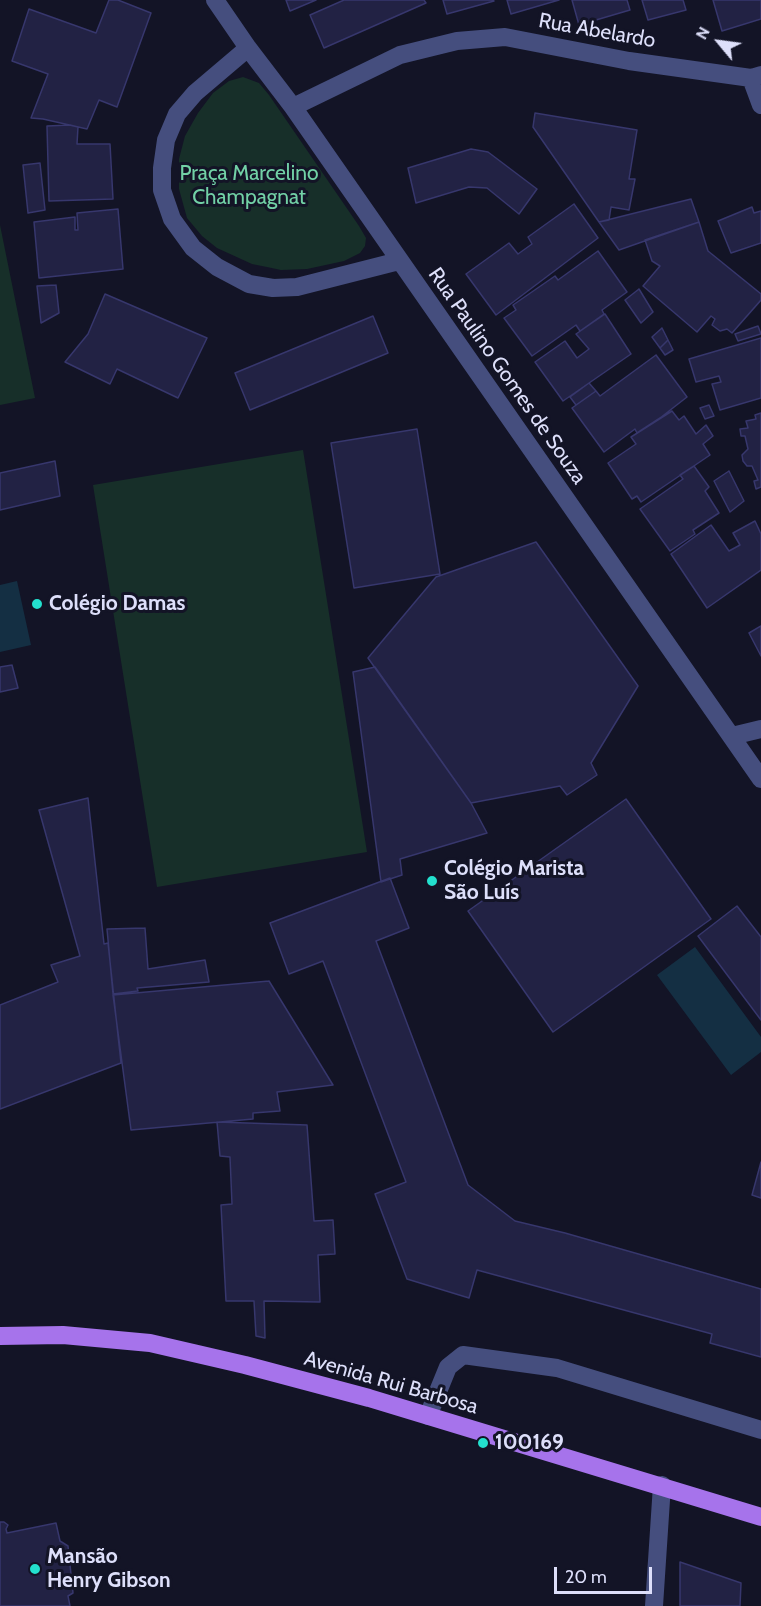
<!DOCTYPE html>
<meta charset="utf-8">
<style>
body{margin:0}
#map{position:relative;width:761px;height:1606px;overflow:hidden;background:#131426;font-family:Cabin,sans-serif}
canvas{display:block}
.north{position:absolute;left:689px;top:12px;width:60px;height:60px;-webkit-text-stroke:4px #131426;paint-order:stroke;rotate:299deg;font-size:16px;font-weight:700;line-height:24px;text-align:center;color:#dddffa}
.north::after{content:'';display:block;margin:auto;width:21px;height:27px;background:#dddffa;clip-path:polygon(50% 0,100% 100%,50% 72%,0 100%)}
.scale{position:absolute;left:554px;top:1567px;width:98px;height:27px;box-sizing:border-box;border:3px solid #dddffa;border-top:0;padding-left:8px;font-size:18px;line-height:21px;white-space:nowrap;color:#dddffa;-webkit-text-stroke:4px #131426;paint-order:stroke}
</style>
<div id="map">
<canvas width="761" height="1606"></canvas>
<div class="north">N</div>
<div class="scale">20 m</div>
</div>
<script>
const c = document.querySelector('canvas').getContext('2d');
c.lineJoin = 'round';
function paint(path, color) { c.fillStyle = color; c.fill(path, 'evenodd'); }
const poly = rows => new Path2D(rows.map(r => 'M' + r).join(''));
function strokePath(path, color, width, dash) { c.strokeStyle = color; c.lineWidth = width; c.lineCap = dash ? 'butt' : 'round'; c.setLineDash(dash || []); c.stroke(path); }
function label(font, color, halo, rows, align = 'center') {
  c.font = font + ' Cabin,sans-serif'; c.lineWidth = 6; c.setLineDash([]); c.textBaseline = 'middle'; c.strokeStyle = halo; c.fillStyle = color; for (const [text, x, y, turn = 0] of rows) {
    c.save(); c.translate(x, y); c.rotate((+turn || 0) * Math.PI / 180); c.textAlign = isNaN(turn) ? turn : align; if (halo) c.strokeText(text, 0, 0); c.fillText(text, 0, 0); c.restore();
  }
}
paint(poly([
 [243,77,259,83,269,95,359,226,366,238,365,246,360,253,344,261,307,269,281,270,267,267,252,264,217,248,202,236,187,218,179,189,179,159,185,136,198,113,213,93,229,81],
 [0,225,35,398,0,405],
 [303,450,367,852,157,887,93,485]
]), '#172f29');
paint(poly([
 [17,581,31,645,0,652,0,585],
 [695,947,761,1037,761,1052,731,1075,657,975]
]), '#142f43');
const building = poly([
 [109,0,118,0,151,13,117,107,99,100,87,129,43,119,31,118,48,74,12,61,29,9,96,33,109,0],
 [286,0,316,0,290,11,286,0],
 [344,0,424,0,426,3,324,48,310,15,344,0],
 [443,0,493,0,494,1,447,14,443,0],
 [507,0,559,0,511,14,507,0],
 [572,0,627,0,630,10,579,25,572,0],
 [642,0,683,0,686,10,648,20,642,0],
 [713,0,761,0,761,19,722,31,713,0],
 [535,113,637,130,629,179,635,179,629,210,611,207,609,220,599,222,533,127,535,113],
 [70,125,78,127,77,144,110,144,113,199,49,201,47,126,70,125],
 [471,149,488,152,537,189,519,214,487,188,469,187,416,203,408,168,471,149],
 [40,163,45,210,28,213,23,165,40,163],
 [691,199,699,222,619,250,599,222,691,199],
 [574,204,598,238,496,315,466,274,509,243,518,254,532,244,528,237,574,204],
 [752,207,754,213,761,211,761,243,731,253,718,221,752,207],
 [118,209,123,269,39,278,34,222,75,217,75,230,78,230,77,213,118,209],
 [699,222,708,251,761,294,761,300,732,333,727,329,720,331,712,325,715,319,711,316,697,332,643,286,660,266,652,261,645,240,699,222],
 [598,251,627,292,602,310,604,314,580,331,576,325,532,356,504,318,516,310,513,305,555,276,558,280,598,251],
 [56,285,59,313,41,323,37,286,56,285],
 [639,289,653,312,641,323,625,300,639,289],
 [105,294,207,338,178,398,117,369,110,384,65,362,88,334,105,294],
 [605,314,631,354,563,401,535,362,565,341,577,358,589,349,576,334,605,314],
 [373,316,388,353,250,410,235,373,373,316],
 [758,326,761,334,738,341,735,334,758,326],
 [662,328,668,340,660,348,652,337,662,328],
 [761,338,761,398,720,410,712,384,721,382,719,376,696,382,689,359,761,338],
 [668,340,673,350,665,355,660,348,668,340],
 [656,355,687,397,660,418,637,433,635,429,604,452,572,408,596,391,600,396,656,355],
 [589,383,596,391,576,405,570,397,589,383],
 [709,405,714,416,705,419,700,408,709,405],
 [672,411,679,420,684,416,696,434,706,425,713,436,703,444,710,455,641,502,637,496,632,499,608,463,636,444,631,437,672,411],
 [761,413,761,487,756,489,754,481,758,480,752,466,747,466,743,461,742,455,748,449,745,436,741,436,740,429,748,428,746,421,756,419,755,415,761,413],
 [417,429,440,574,354,588,331,443,417,429],
 [55,461,60,496,0,510,0,473,55,461],
 [694,466,709,487,705,491,719,513,693,530,695,534,670,551,640,509,683,479,680,475,694,466],
 [729,471,744,501,730,512,714,481,729,471],
 [755,521,761,534,761,570,707,608,671,554,711,525,729,551,740,545,733,533,755,521],
 [536,542,638,686,591,763,597,775,567,795,560,786,471,803,368,658,436,577,536,542],
 [761,626,761,656,749,633,761,626],
 [12,665,18,688,0,692,0,667,12,665],
 [375,667,471,803,487,833,400,859,402,875,381,882,353,672,375,667],
 [88,798,104,944,108,943,121,1063,0,1109,0,1005,58,982,51,965,80,956,39,810,88,798],
 [626,799,711,919,553,1032,468,911,626,799],
 [390,878,409,928,376,941,468,1185,515,1221,565,1233,761,1289,761,1357,710,1343,712,1334,477,1270,469,1298,407,1279,375,1194,406,1182,323,961,289,974,270,923,390,878],
 [737,906,761,937,761,1020,698,936,737,906],
 [145,928,148,969,205,960,209,982,137,988,138,991,113,994,107,929,145,928],
 [269,981,333,1085,277,1092,280,1111,253,1113,253,1119,131,1130,113,995,269,981],
 [217,1122,307,1125,314,1221,333,1220,335,1254,318,1255,320,1302,264,1301,265,1338,256,1336,254,1301,226,1301,221,1205,232,1204,230,1157,220,1156,217,1122],
 [761,1162,761,1198,752,1195,761,1162],
 [0,1522,4,1522,8,1525,6,1529,7,1533,56,1523,60,1541,68,1546,73,1593,68,1596,70,1606,0,1606,0,1522],
 [680,1562,741,1583,740,1606,680,1606,680,1562]
]);
paint(building, '#224');
strokePath(building, '#37376d', 1.5);
strokePath(poly([
 [215,0,248,48,293,107,761,779],
 [248,48,195,93,177,114,166,140,162,168,162,190,172,219,193,248,217,267,249,284,273,288,297,287,399,261],
 [751,78,761,105],
 [293,107,400,55,457,41,505,37,629,61,751,78,761,75],
 [732,736,761,729],
 [428,1416,448,1367,463,1355,557,1368,761,1430],
 [654,1606,662,1485]
]), '#454e7e', 18);
strokePath(poly([
 [0,1336,63,1335,150,1343,245,1365,369,1398,761,1517]
]), '#a673eb', 18);
for (const [x, y, r, color] of [
 [37,604,6,"#23e0ce"],
 [432,881,6,"#23e0ce"],
 [483,1443,6,"#23e0ce"],
 [35,1569,6,"#23e0ce"]
]) { const dot = new Path2D(); dot.arc(x, y, r, 0, 2 * Math.PI); c.fillStyle = color; c.fill(dot); strokePath(dot, '#131426', 2); }
label('21px', '#dddffa', '#131426', [
 ["Rua Abelardo",597,31,10],
 ["Rua Paulino Gomes de Souza",507,376,55],
 ["Avenida Rui Barbosa",391,1383,16]
]);
label('21px', '#72d1a6', '#131426', [
 ["Praça Marcelino",249,174],
 ["Champagnat",249,198]
]);
label('bold 21px', '#dddffa', '#131426', [
 ["Colégio Damas",49,604],
 ["Colégio Marista",444,869],
 ["São Luís",444,893],
 ["100169",495,1443],
 ["Mansão",47,1557],
 ["Henry Gibson",47,1581]
], 'left');
</script>
